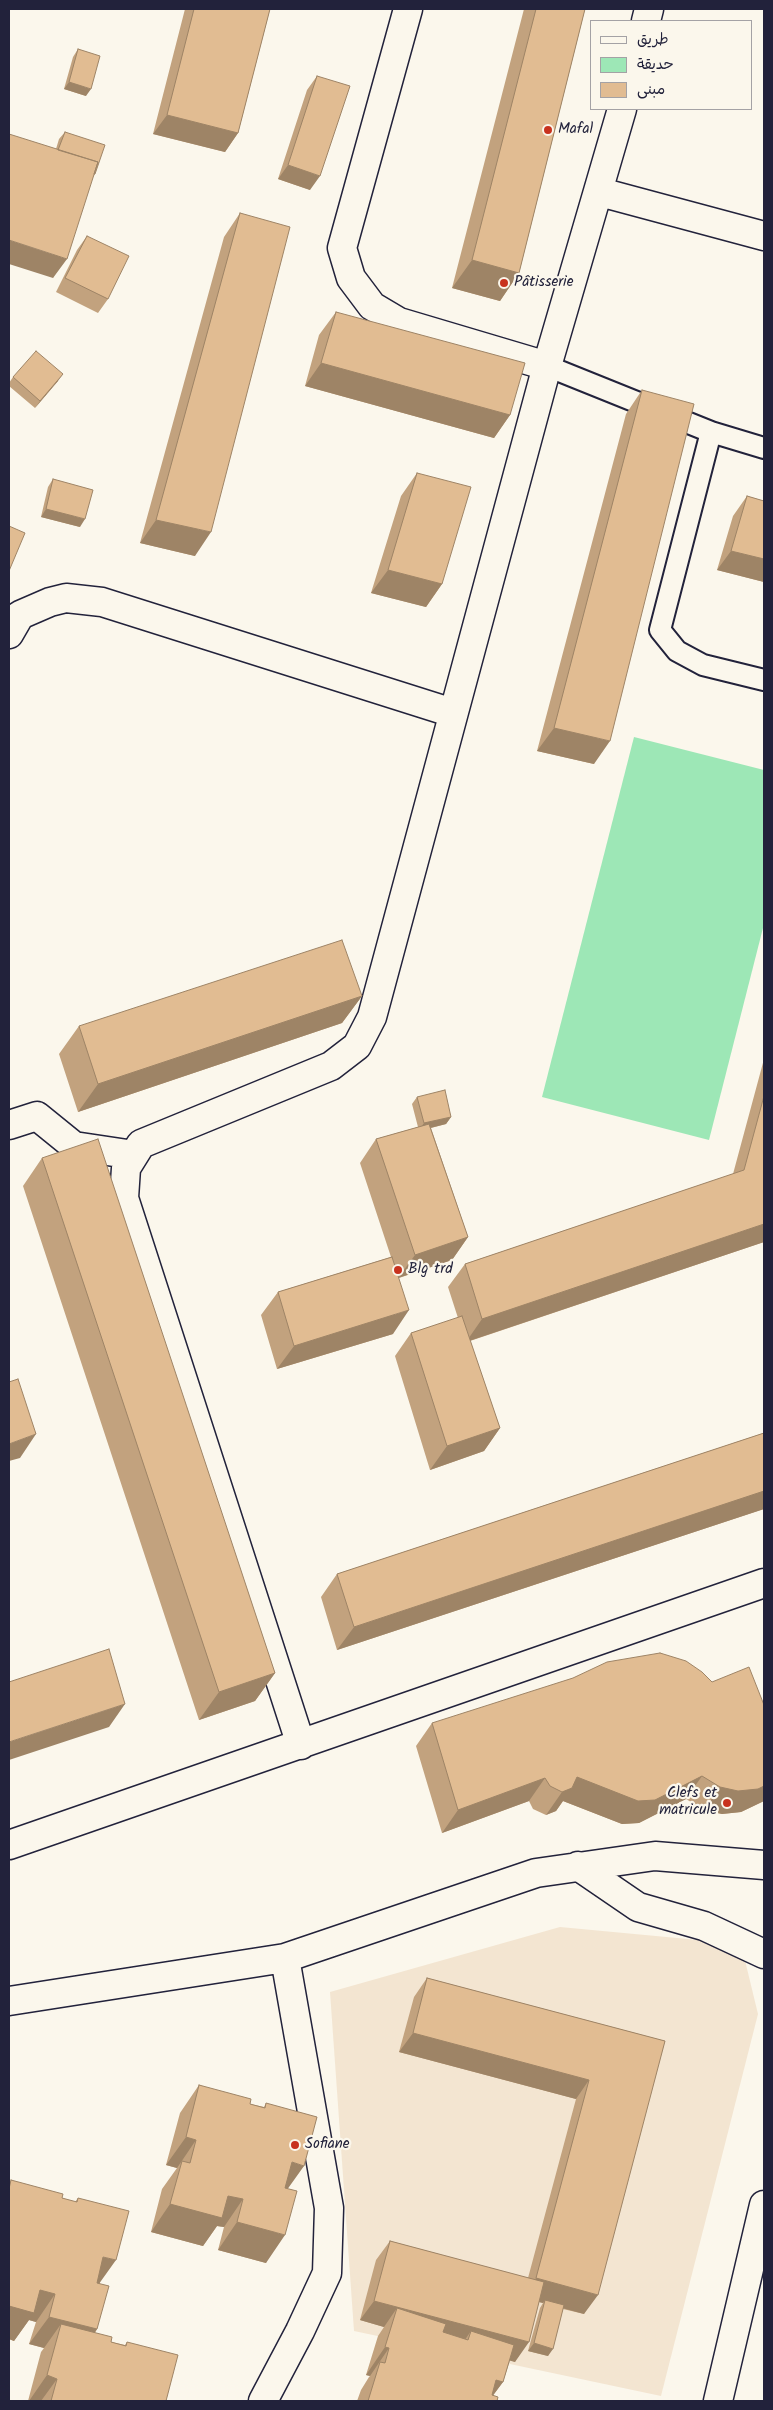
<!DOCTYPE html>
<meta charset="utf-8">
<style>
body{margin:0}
#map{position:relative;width:773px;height:2410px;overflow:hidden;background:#fbf7ec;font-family:Kalam,"Playpen Sans Arabic",sans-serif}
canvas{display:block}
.frame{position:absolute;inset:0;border:10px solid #22223b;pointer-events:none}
.legend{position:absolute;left:590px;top:20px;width:162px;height:90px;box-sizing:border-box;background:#fbf7ec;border:1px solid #a4a2a5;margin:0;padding:6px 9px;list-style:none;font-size:15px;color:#22223b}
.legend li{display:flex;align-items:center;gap:10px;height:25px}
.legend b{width:25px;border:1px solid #a4a2a5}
</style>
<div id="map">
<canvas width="773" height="2410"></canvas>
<div class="frame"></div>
<ul class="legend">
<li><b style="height:6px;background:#fbf7ec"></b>طريق</li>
<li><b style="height:14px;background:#9de7b6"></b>حديقة</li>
<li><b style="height:14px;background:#e1bc92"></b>مبنى</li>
</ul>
</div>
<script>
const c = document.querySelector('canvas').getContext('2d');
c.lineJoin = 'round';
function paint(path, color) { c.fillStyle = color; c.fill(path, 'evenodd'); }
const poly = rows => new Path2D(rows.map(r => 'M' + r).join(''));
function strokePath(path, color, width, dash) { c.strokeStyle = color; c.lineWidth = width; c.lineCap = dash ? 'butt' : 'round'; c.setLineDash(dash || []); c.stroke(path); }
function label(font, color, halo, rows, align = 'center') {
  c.font = font + ' Kalam,sans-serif'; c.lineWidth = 4.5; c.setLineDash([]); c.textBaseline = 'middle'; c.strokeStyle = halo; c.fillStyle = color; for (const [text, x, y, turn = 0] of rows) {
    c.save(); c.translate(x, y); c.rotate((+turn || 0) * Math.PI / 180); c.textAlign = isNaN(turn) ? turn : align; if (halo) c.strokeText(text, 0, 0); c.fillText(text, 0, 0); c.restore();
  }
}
paint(poly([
 [560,1927,741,1944,758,2014,661,2396,354,2331,330,1992]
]), '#f3e5d1');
paint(poly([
 [634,737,764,770,764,924,709,1140,542,1097]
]), '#9de7b6');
const lane = poly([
 [547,366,711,432],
 [764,448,711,432,660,630,677,651,703,665,764,680]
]);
const street = poly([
 [408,9,342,248,351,278,372,306,399,322,547,366],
 [646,21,649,9],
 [600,192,764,236],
 [9,634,20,615,50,602,66,598,102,602,453,713],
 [9,1125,37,1116,74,1146,134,1155],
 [301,1745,124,1198,126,1168,141,1144,331,1066,357,1046,372,1017,547,366,622,109],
 [9,1845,764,1583],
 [578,1866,638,1907,704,1926,764,1954],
 [9,2001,285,1958,536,1873,655,1856,764,1865],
 [263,2401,300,2331,327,2273,329,2208,285,1958]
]);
const secondary = poly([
 [718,2401,764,2205]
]);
strokePath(lane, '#22223b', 24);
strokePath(street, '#22223b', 31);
strokePath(secondary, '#22223b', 31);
strokePath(lane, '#fbf7ec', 20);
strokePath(street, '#fbf7ec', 28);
strokePath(secondary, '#fbf7ec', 28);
paint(poly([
 [185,9,270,9,238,133,225,152,153,134],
 [524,9,585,9,519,273,500,301,452,288],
 [78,49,86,96,64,89,73,57],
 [317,76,310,190,278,179,307,90],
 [65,132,95,174,93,177,53,278,56,149,59,139],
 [240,213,195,556,140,543,224,237],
 [87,236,108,299,98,313,56,292,77,250],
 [336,312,510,415,494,438,305,386,319,335],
 [13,377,58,381,35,408,9,386,9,383],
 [642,390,594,764,537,751,626,414],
 [417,473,442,584,426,607,371,593,401,496],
 [53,479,80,527,41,517,48,487],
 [747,496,764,501,764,582,717,570,733,516],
 [362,996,342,1023,78,1112,59,1054,79,1026],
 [764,1059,764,1242,470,1341,500,1428,484,1451,430,1470,395,1356,411,1333,458,1318,448,1287,465,1264,733,1174],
 [417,1097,451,1117,446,1124,431,1128,468,1237,452,1260,399,1278,393,1334,277,1369,261,1315,278,1292,391,1257,360,1163,376,1139,418,1127,412,1104],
 [42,1158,275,1673,255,1701,199,1720,23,1186],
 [764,1433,764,1509,337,1650,321,1597,337,1574],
 [712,1682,764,1705,764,1801,741,1812,722,1814,704,1810,686,1799,639,1823,622,1824,563,1801,556,1811,546,1815,533,1809,529,1801,442,1833,416,1746,432,1723],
 [427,1978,665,2041,584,2314,563,2309,548,2356,528,2351,540,2308,543,2303,539,2302,515,2362,510,2360,503,2382,493,2395,497,2401,357,2401,361,2390,369,2377,370,2376,366,2375,378,2336,384,2327,360,2320,376,2260,390,2241,528,2278,576,2099,399,2052,414,1997],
 [199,2085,250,2104,264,2107,266,2103,288,2189,266,2263,218,2250,224,2227,217,2226,203,2246,151,2232,162,2189,177,2168,166,2165,180,2113],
 [11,2180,62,2198,75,2202,78,2198,100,2283,97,2329,95,2333,111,2342,125,2345,127,2342,166,2401,28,2401,41,2352,44,2348,29,2344,36,2322,29,2320,14,2341,9,2339,9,2183]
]), '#c2a27e');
paint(poly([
 [69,82,91,89,86,96,64,89],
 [167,115,238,133,225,152,153,134],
 [288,165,320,176,310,190,278,179],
 [9,240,67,259,53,278,9,264],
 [472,260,519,273,500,301,452,288],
 [321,363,510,415,494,438,305,386],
 [63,374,58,381,35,408,40,401],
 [46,509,85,519,80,527,41,517],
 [156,520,211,532,195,556,140,543],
 [731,551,764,559,764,582,717,570],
 [388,570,442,584,426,607,371,593],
 [554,728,610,741,594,764,537,751],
 [362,996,342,1023,78,1112,98,1084],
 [451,1117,446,1124,418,1131,424,1123],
 [764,1224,764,1242,466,1342,482,1319],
 [468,1237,452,1260,398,1278,415,1255],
 [409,1310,393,1334,277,1369,294,1346],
 [500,1428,484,1451,430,1470,447,1446],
 [36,1434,20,1458,9,1461,9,1444],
 [764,1491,764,1509,337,1650,354,1627],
 [275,1673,255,1701,199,1720,219,1692],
 [125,1704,109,1727,9,1760,9,1742],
 [702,1776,686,1799,639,1823,622,1824,563,1801,556,1811,546,1815,562,1792,577,1777],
 [545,1778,529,1801,442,1833,458,1810],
 [764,1786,764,1801,741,1812,722,1814,704,1810,720,1787],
 [413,2033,589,2080,576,2099,399,2052],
 [186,2137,196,2140,177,2168,166,2165],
 [292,2162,304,2166,284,2194,272,2190],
 [228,2196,243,2199,224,2227,217,2226,203,2246,151,2232,170,2204],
 [237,2222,285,2235,266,2263,218,2250],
 [103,2257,116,2260,96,2288,84,2284],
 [536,2278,598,2295,584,2314,544,2303,545,2300,543,2303,523,2298],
 [40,2290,55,2294,36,2322,29,2320,14,2341,9,2339,9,2306],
 [374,2301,529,2342,515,2362,463,2348,468,2340,471,2331,460,2347,397,2308,384,2327,360,2320],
 [49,2317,97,2329,78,2357,61,2324,44,2348,29,2344],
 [534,2343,553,2349,548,2356,528,2351],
 [385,2347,389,2348,370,2376,366,2375],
 [47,2375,57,2379,41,2401,29,2401],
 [496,2380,503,2382,489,2401]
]), '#9e8466');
const building = poly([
 [194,9,270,9,238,133,167,115,194,9],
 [536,9,585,9,519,273,472,260,536,9],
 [78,49,100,56,91,89,69,82,78,49],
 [317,76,350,86,320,176,288,165,317,76],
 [65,132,105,145,95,174,94,174,98,162,58,150,65,132],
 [9,134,98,162,67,259,9,240,9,134],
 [240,213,290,227,211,532,156,520,240,213],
 [87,236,129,256,108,299,65,278,87,236],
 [336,312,525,363,510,415,321,363,336,312],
 [36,351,63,374,40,401,13,377,36,351],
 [642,390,694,404,610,741,554,728,642,390],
 [417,473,471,487,442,584,388,570,417,473],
 [53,479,93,490,85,519,46,509,53,479],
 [747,496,764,501,764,559,731,551,747,496],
 [9,526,25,533,9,571,9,526],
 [342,940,362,996,98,1084,79,1026,342,940],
 [445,1090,451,1117,424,1123,417,1097,445,1090],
 [764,1096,764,1224,482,1319,465,1264,744,1170,764,1096],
 [429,1124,468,1237,415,1255,376,1139,429,1124],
 [98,1139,275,1673,219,1692,42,1158,98,1139],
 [392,1257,409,1310,294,1346,278,1292,392,1257],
 [462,1316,500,1428,447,1446,411,1333,462,1316],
 [18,1379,36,1434,9,1444,9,1382,18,1379],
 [764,1433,764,1491,354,1627,337,1574,764,1433],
 [109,1649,125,1704,9,1742,9,1682,109,1649],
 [660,1653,686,1661,702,1672,712,1682,749,1667,764,1705,764,1786,758,1789,738,1791,720,1787,702,1776,655,1800,638,1801,577,1777,572,1788,562,1792,550,1786,545,1778,458,1810,432,1723,573,1678,607,1662,660,1653],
 [427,1978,665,2041,598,2295,536,2278,589,2080,413,2033,427,1978],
 [199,2085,251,2099,250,2104,265,2108,266,2103,317,2117,304,2166,292,2162,285,2188,297,2191,285,2235,237,2222,243,2199,228,2196,222,2218,170,2204,182,2161,190,2163,196,2140,186,2137,199,2085],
 [11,2180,63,2194,62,2198,77,2202,78,2198,129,2211,116,2260,103,2257,97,2283,109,2286,97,2329,49,2317,55,2294,40,2290,34,2313,9,2306,9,2189,11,2180],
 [390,2241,544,2282,529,2342,374,2301,390,2241],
 [545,2300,564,2305,553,2349,534,2343,545,2300],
 [397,2308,446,2324,443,2332,468,2340,471,2331,514,2345,503,2382,496,2380,492,2395,498,2397,497,2401,368,2401,380,2362,385,2363,389,2348,385,2347,397,2308],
 [61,2324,112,2337,111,2342,126,2346,127,2342,178,2355,166,2401,51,2401,57,2379,47,2375,61,2324]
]);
paint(building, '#e1bc92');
strokePath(building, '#9e8466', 1);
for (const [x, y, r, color] of [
 [548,130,5,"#c8321e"],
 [504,283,5,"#c8321e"],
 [398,1270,5,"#c8321e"],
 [727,1803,5,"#c8321e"],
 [295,2145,5,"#c8321e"]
]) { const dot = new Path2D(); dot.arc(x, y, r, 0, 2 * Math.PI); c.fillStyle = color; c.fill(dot); strokePath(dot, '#fbf7ec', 2); }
label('15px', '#22223b', '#fbf7ec', [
 ["Mafal",558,130],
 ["Pâtisserie",514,283],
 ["Blg trd",408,1270],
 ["Clefs et",717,1794,"right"],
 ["matricule",717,1811,"right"],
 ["Sofiane",305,2145]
], 'left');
</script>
